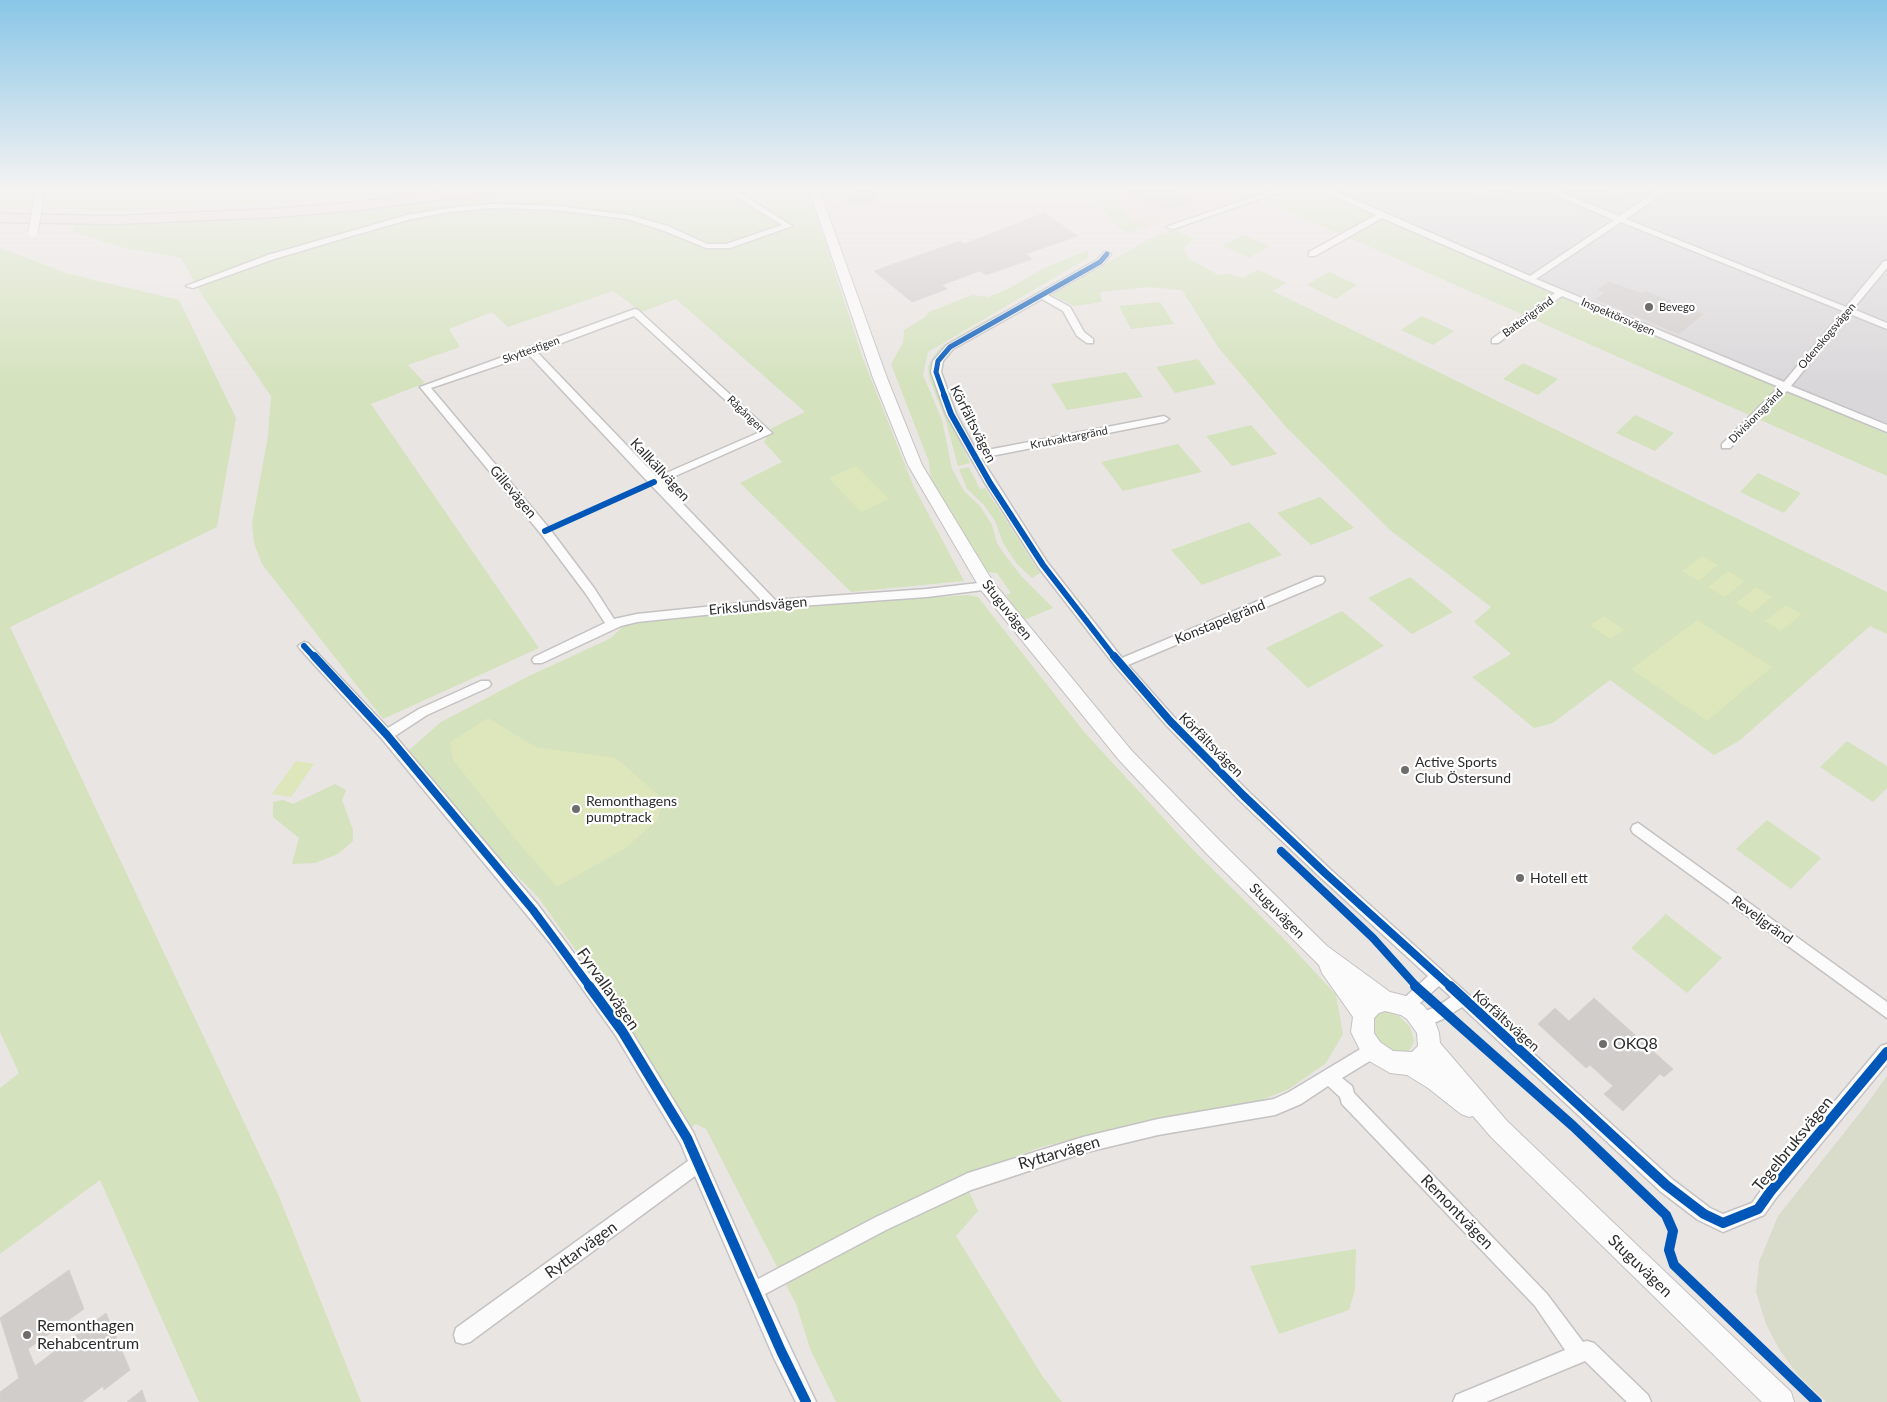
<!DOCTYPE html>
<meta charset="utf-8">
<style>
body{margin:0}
canvas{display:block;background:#e9e5e2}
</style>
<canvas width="1887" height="1402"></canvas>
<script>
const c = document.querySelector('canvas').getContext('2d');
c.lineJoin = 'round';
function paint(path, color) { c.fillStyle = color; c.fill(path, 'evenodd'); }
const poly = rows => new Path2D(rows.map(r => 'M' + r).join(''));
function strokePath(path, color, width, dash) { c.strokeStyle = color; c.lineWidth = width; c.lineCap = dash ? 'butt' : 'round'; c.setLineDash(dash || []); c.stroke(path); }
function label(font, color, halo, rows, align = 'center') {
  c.font = font + ' Lato,sans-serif'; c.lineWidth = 4.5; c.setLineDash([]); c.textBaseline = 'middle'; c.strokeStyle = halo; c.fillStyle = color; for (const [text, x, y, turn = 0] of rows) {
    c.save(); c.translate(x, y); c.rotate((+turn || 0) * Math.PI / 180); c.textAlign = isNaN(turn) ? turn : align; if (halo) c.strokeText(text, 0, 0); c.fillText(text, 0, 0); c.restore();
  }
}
paint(poly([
 [1329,189,1887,189,1887,425,1431,235]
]), '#d9d7d9');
paint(poly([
 [1107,189,1213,189,1232,201,1143,230,1126,216]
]), '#e3dad1');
paint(poly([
 [0,189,427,189,310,201,117,211,0,208],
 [535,189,808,189,863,359,913,485,964,581,851,592,740,483,782,462,764,442,772,428,805,412,676,299,642,312,613,291,508,327,492,312,449,329,460,347,408,365,425,383,371,404,539,648,383,719,262,564,254,543,252,523,268,436,271,396,204,298,181,258,124,248,73,232,76,224,278,216,378,208],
 [1089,189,1115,189,1127,216,1143,226,1131,233,1119,228,1097,202],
 [1306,189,1313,189,1887,434,1887,476,1266,201],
 [1174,229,1193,239,1184,248,1188,256,1187,258,1219,275,1229,274,1243,278,1258,270,1286,283,1273,291,1887,592,1887,634,1870,626,1739,741,1714,755,1610,680,1553,723,1534,728,1472,677,1511,654,1474,622,1491,607,1390,530,1286,427,1218,347,1182,290,1148,287,1100,292,1102,302,1074,306,1052,295,1149,239],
 [1244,235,1270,246,1249,258,1223,246],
 [0,248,69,274,179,300,236,418,217,527,10,627,278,1194,361,1402,199,1402,100,1180,0,1254,0,1088,19,1073,0,1032],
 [1088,250,1088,258,928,352,923,375,942,420,952,469,964,491,980,506,992,525,997,543,1005,555,1022,577,1053,608,1024,620,1006,595,1011,593,997,573,988,572,931,480,929,462,891,364,903,343,904,330,925,317,929,312,972,295,989,297,1008,289,1042,269],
 [1329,272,1357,285,1336,299,1307,285],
 [1160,302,1174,324,1131,329,1119,306],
 [997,314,999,315,946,347,938,354,931,366,932,378,970,463,958,466,946,421,929,378,928,366,935,354,943,345],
 [1422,316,1454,331,1433,345,1401,330],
 [1198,359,1216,384,1175,393,1156,367],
 [1523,363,1558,379,1538,395,1503,379],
 [1126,372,1143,397,1067,410,1051,384],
 [1635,415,1674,433,1655,451,1616,433],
 [1251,425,1277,454,1232,466,1206,436],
 [1178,444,1202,472,1123,491,1101,462],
 [969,467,980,489,985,488,1040,573,1032,578,1017,564,1003,543,995,521,984,505,967,489,959,469],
 [1758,473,1801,493,1784,513,1740,492],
 [1320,497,1354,528,1311,545,1277,513],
 [1249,522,1282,555,1202,585,1171,550],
 [1410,577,1453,612,1412,634,1368,598],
 [968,595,978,597,1085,733,1192,849,1289,944,1336,995,1343,1034,1326,1063,1289,1089,1259,1101,1158,1118,1041,1147,962,1176,978,1211,956,1236,1043,1377,1062,1402,836,1402,811,1351,796,1304,706,1129,696,1124,690,1128,622,1015,538,897,470,828,408,751,441,722,527,677,611,638,630,620],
 [1342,611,1384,646,1308,688,1266,648],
 [1847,741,1887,766,1887,788,1873,802,1820,767],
 [335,784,346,790,342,800,353,830,353,841,338,854,315,863,292,864,299,838,273,817,273,802,283,800,293,804],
 [1767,820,1821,858,1791,889,1736,849],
 [1666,914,1722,958,1687,993,1631,948],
 [1384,1011,1399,1016,1410,1027,1414,1041,1408,1053,1379,1050,1368,1022,1377,1013],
 [1356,1249,1355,1290,1349,1310,1279,1334,1250,1266]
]), '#d4e2bd');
paint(poly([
 [1887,1076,1887,1402,1826,1402,1798,1375,1779,1349,1766,1324,1756,1292,1759,1262,1778,1216,1863,1109]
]), '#d9dcca');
paint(poly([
 [856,466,889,499,861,512,828,478],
 [1702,556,1718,565,1699,581,1682,571],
 [1728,571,1745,581,1725,597,1708,587],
 [1756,587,1772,597,1752,613,1736,603],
 [1785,605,1802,614,1781,631,1765,621],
 [1604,616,1624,630,1610,639,1590,625],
 [1697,620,1772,667,1707,721,1631,669],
 [488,718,536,747,616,758,663,799,658,819,626,848,557,887,516,840,453,760,450,742],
 [296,761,314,764,291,797,272,794]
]), '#dee6bb');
const building = poly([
 [853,189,878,189,871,204,847,202,853,189],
 [1127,189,1173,189,1193,202,1165,210,1155,203,1150,205,1127,189],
 [1493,189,1517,189,1488,205,1474,199,1493,189],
 [1563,189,1601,189,1620,198,1611,204,1597,199,1594,201,1586,199,1563,189],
 [1044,213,1078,236,1026,254,1032,259,986,275,980,271,942,285,947,289,912,302,874,271,960,241,964,244,1044,213],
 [1609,282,1641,293,1645,291,1703,314,1679,334,1596,299,1604,293,1597,290,1609,282],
 [1594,998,1673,1069,1664,1077,1660,1074,1623,1111,1604,1094,1613,1086,1590,1065,1586,1068,1538,1024,1555,1008,1569,1021,1594,998],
 [69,1270,84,1309,28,1349,35,1366,106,1313,130,1370,104,1390,103,1386,82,1402,0,1402,0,1392,19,1378,0,1318,69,1270],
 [142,1390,146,1402,127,1402,142,1390]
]);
paint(building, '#d0cdcb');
strokePath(building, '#d4d1ce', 1);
const minor = poly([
 [31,189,39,189,43,195,41,206,34,204,35,195,31,189],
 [724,189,734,189,792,226,730,248,706,248,662,230,627,219,558,210,534,209,490,208,449,212,411,219,355,235,274,259,193,288,186,286,268,255,407,215,449,208,490,204,534,205,558,206,628,215,668,226,707,244,726,244,782,225,724,189],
 [1276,189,1288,189,1173,229,1166,227,1276,189],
 [1319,189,1330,189,1530,276,1614,220,1541,189,1552,189,1619,216,1660,189,1669,189,1626,219,1846,307,1884,261,1887,261,1887,268,1853,309,1887,323,1887,329,1850,314,1791,386,1887,425,1887,432,1787,391,1730,448,1722,448,1722,444,1779,387,1562,296,1498,343,1492,343,1492,339,1555,293,1382,218,1315,256,1309,256,1309,252,1376,215,1319,189],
 [1621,222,1843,311,1784,382,1536,279,1621,222],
 [1104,252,1111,254,1103,264,1048,295,1070,307,1084,332,1093,339,1093,343,1087,343,1077,336,1063,311,1042,299,953,349,943,361,941,372,956,414,977,452,1164,416,1169,419,1164,422,981,458,1047,562,1122,658,1315,577,1323,577,1325,580,1323,583,1128,665,1174,717,1249,792,1330,869,1672,1179,1710,1208,1723,1214,1752,1203,1764,1186,1881,1046,1887,1044,1887,1064,1776,1198,1764,1215,1723,1232,1698,1220,1660,1191,1462,1007,1443,1019,1422,1028,1416,1025,1414,1020,1416,1015,1438,1006,1451,997,1439,986,1411,1011,1406,1013,1401,1011,1398,1006,1401,1001,1428,976,1320,877,1239,800,1166,725,1116,667,1039,568,985,483,946,414,931,372,933,361,947,345,1097,260,1104,252],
 [635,309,638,310,772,433,662,482,775,600,927,589,987,582,993,586,991,589,927,597,772,608,637,622,621,626,542,663,534,663,532,660,534,657,605,623,586,594,541,534,420,387,635,309],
 [634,316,760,432,657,477,537,352,634,316],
 [529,355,650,484,762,601,637,614,614,619,594,588,549,528,431,388,529,355],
 [304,642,308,643,388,728,419,709,481,681,489,681,491,684,489,687,427,715,395,736,538,905,628,1026,693,1132,758,1279,874,1218,968,1173,1083,1137,1158,1119,1274,1099,1289,1092,1372,1042,1378,1044,1380,1050,1378,1056,1342,1078,1352,1086,1354,1093,1547,1294,1583,1342,1587,1341,1594,1343,1648,1395,1651,1402,1627,1402,1585,1361,1486,1402,1453,1402,1456,1395,1565,1350,1535,1306,1342,1104,1340,1097,1328,1086,1301,1104,1275,1115,1158,1135,1083,1153,971,1190,886,1230,765,1294,816,1402,796,1402,774,1358,695,1176,470,1342,463,1344,456,1342,454,1335,456,1328,688,1161,681,1144,616,1036,550,943,382,739,300,649,298,646,304,642],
 [1638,823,1887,1002,1887,1018,1633,833,1631,829,1633,825,1638,823]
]);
const secondary = poly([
 [809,189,819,189,887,378,922,465,993,582,1131,750,1221,842,1327,946,1390,992,1406,996,1423,1005,1434,1019,1439,1033,1440,1043,1507,1121,1791,1392,1794,1402,1762,1402,1491,1137,1473,1116,1469,1117,1461,1114,1428,1088,1407,1075,1390,1073,1364,1058,1351,1032,1353,1017,1322,973,1319,965,1207,854,1119,760,981,590,908,465,873,378,809,189],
 [1385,1011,1401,1015,1407,1019,1417,1033,1418,1046,1412,1052,1393,1051,1380,1042,1374,1033,1374,1018,1379,1013,1385,1011]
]);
const trunk = poly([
 [460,189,499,189,493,193,358,210,276,217,115,224,0,222,0,214,115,216,276,209,358,202,460,189]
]);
strokePath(minor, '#c4c2c2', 3);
strokePath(secondary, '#c4c2c2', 2);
strokePath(trunk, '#c5c3c2', 3);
paint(minor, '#fcfbfb');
paint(secondary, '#fcfbfb');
paint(trunk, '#e7dcd6');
const minorBridge = poly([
 [33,232,38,204]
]);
strokePath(minorBridge, '#c4c2c2', 11, []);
strokePath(minorBridge, '#fcfbfb', 9);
strokePath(poly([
 [945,397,936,372,938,361,950,347,1100,262,1107,254]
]), '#0057b8', 5);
strokePath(poly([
 [944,395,951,414,990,483,1043,565,1115,658],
 [545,531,654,482],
 [304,646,315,658]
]), '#0057b8', 6);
strokePath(poly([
 [314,656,387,735,533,910,590,987],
 [1114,656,1170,721,1244,796,1325,873,1451,987],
 [1281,851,1373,938,1417,987]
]), '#0057b8', 8);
strokePath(poly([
 [589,986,622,1031,687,1138,781,1351,806,1402],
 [1415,986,1573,1126,1666,1215,1673,1231,1669,1250,1674,1265,1817,1402],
 [1450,986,1666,1185,1704,1214,1723,1223,1758,1209,1770,1192,1887,1052]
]), '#0057b8', 10);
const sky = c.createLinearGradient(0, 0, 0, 386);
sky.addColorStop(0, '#89c6e7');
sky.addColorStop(0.49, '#f5f3f2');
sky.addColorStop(1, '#f5f3f200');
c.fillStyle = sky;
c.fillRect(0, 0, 1887, 386);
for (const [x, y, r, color] of [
 [1649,307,5,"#6e6d6c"],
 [1405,770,5,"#6e6d6c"],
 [576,809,5,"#6e6d6c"],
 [1520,878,5,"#6e6d6c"],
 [1603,1044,5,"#6e6d6c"],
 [27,1335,5,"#6e6d6c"]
]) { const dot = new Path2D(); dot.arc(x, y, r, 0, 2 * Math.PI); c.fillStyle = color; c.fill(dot); strokePath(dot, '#fff', 2); }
label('11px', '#2c2c2c', '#fff', [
 ["Bevego",1659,307]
], 'left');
label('11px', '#2c2c2c', '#fff', [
 ["Batterigränd",1528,317,-36],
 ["Inspektörsvägen",1618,317,23],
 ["Odenskogsvägen",1827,336,-50],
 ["Skyttestigen",531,350,-20],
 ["Rågången",746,414,44],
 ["Divisionsgränd",1756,416,-45],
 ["Krutvaktargränd",1069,438,-11]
]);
label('14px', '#2c2c2c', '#fff', [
 ["Körfältsvägen",973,424,63],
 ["Kallkällvägen",660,470,47],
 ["Gillevägen",513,492,50],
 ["Erikslundsvägen",758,606,-5],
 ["Stuguvägen",1007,610,52],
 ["Konstapelgränd",1220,622,-22],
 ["Körfältsvägen",1211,745,45],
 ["Stuguvägen",1277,911,45],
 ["Reveljgränd",1762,920,36],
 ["Körfältsvägen",1506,1021,42]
]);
label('14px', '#2c2c2c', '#fff', [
 ["Active Sports",1415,762],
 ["Club Östersund",1415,778],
 ["Remonthagens",586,801],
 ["pumptrack",586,817],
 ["Hotell ett",1530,878]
], 'left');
label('16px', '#2c2c2c', '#fff', [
 ["Fyrvallavägen",608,989,55],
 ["Tegelbruksvägen",1793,1144,-51],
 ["Ryttarvägen",1059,1153,-16],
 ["Remontvägen",1457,1212,46],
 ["Ryttarvägen",581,1250,-36],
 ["Stuguvägen",1640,1266,44]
]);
label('16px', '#2c2c2c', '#fff', [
 ["OKQ8",1613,1044],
 ["Remonthagen",37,1326],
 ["Rehabcentrum",37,1344]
], 'left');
</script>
